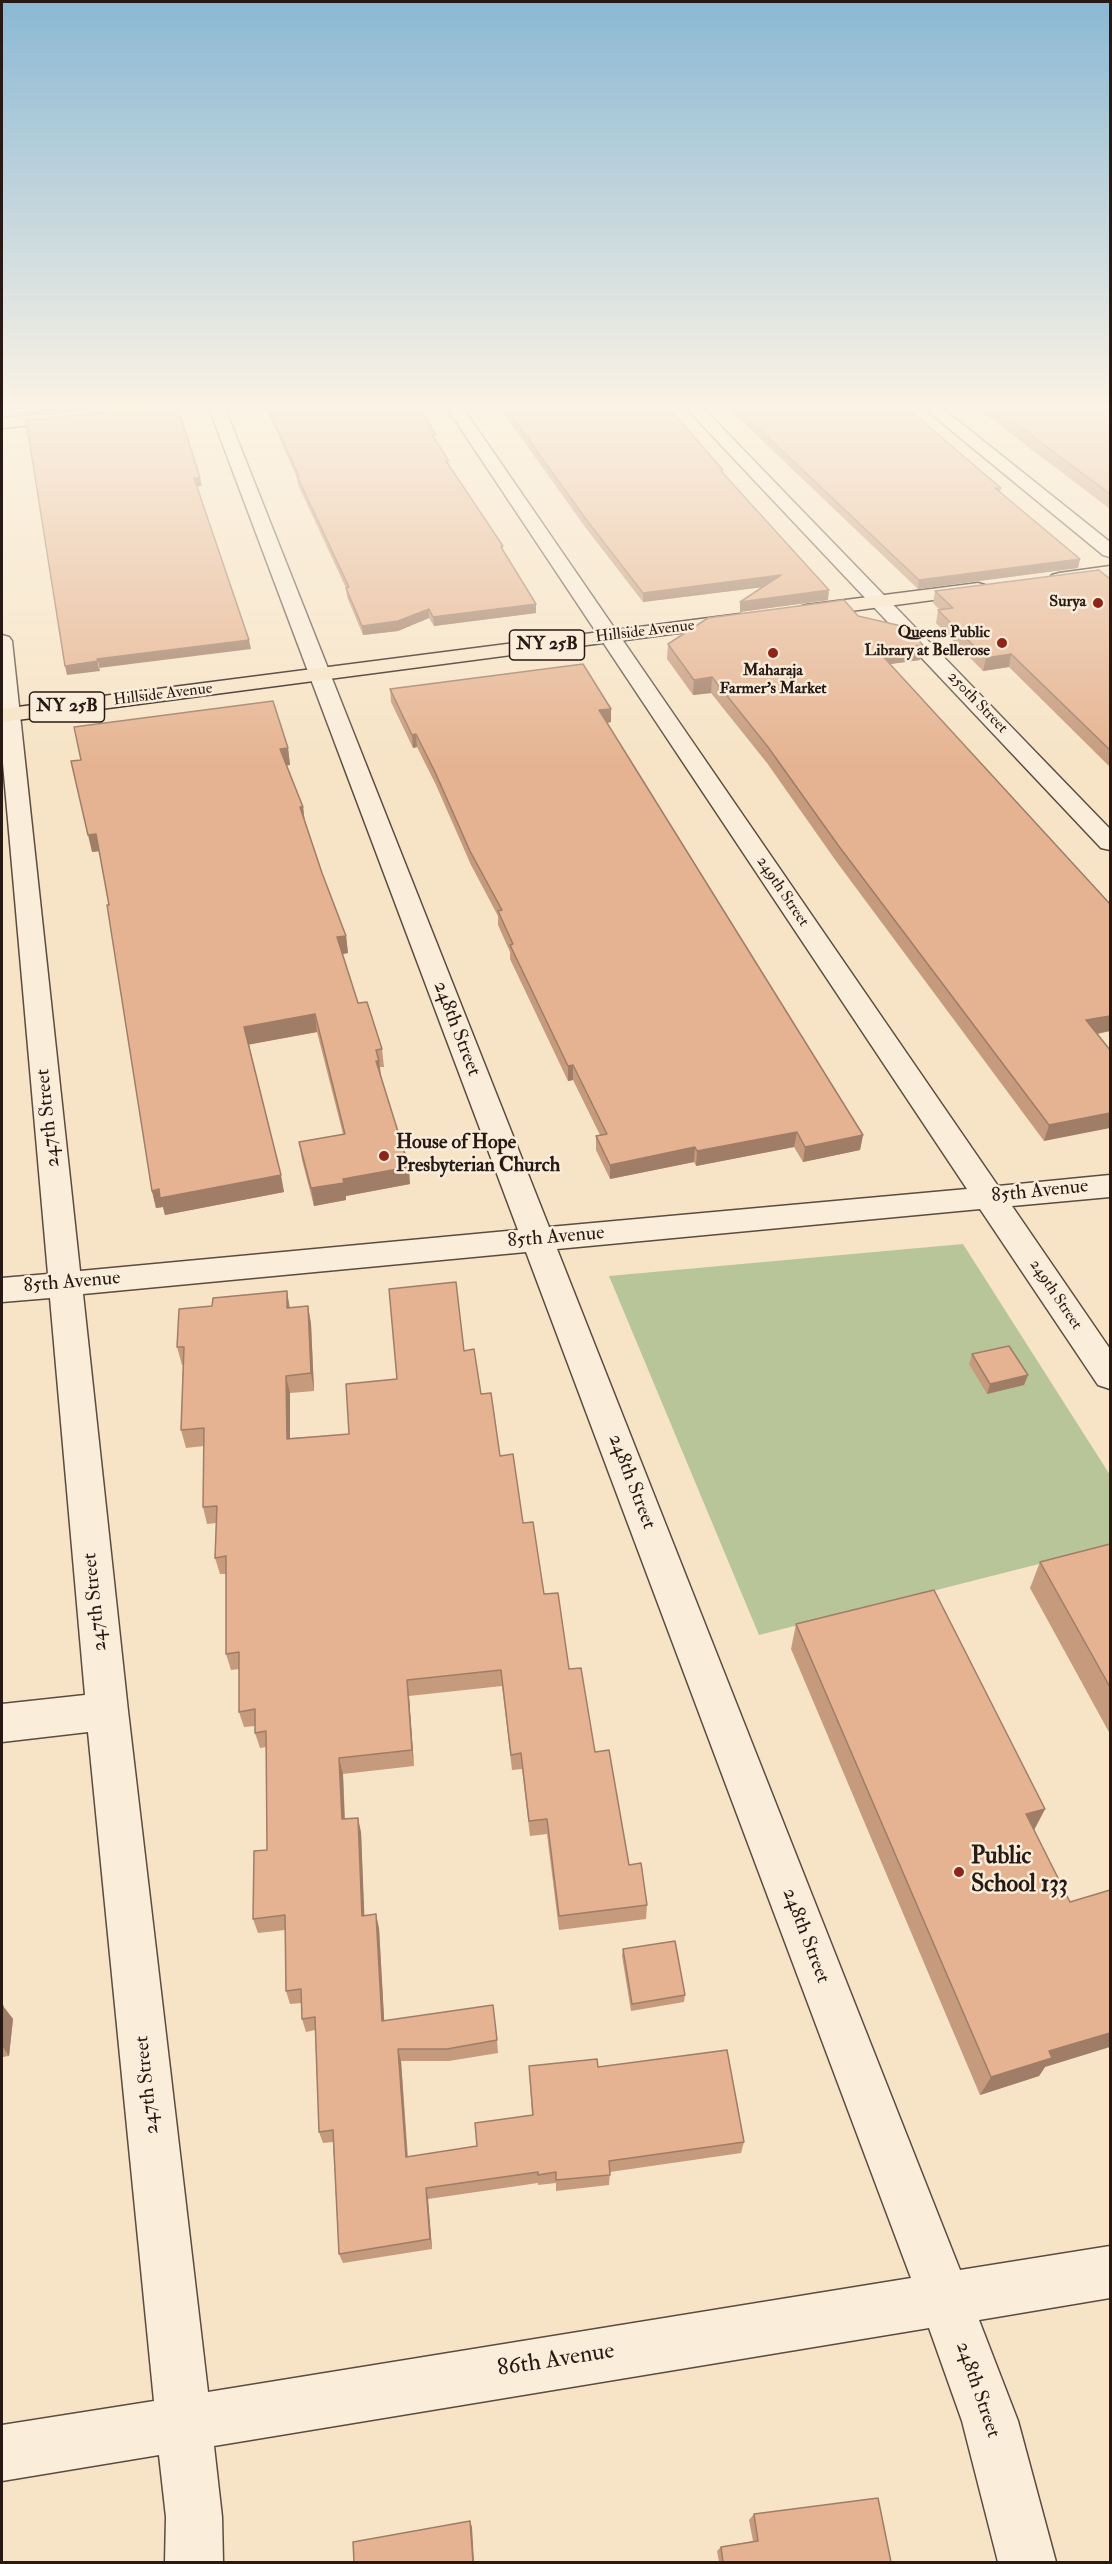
<!DOCTYPE html>
<style>
body{margin:0}
#map{position:relative;width:1112px;height:2564px;overflow:hidden;background:#f7e4c6;font-family:"IM FELL Double Pica",serif}
canvas{display:block}
.frame{position:absolute;inset:0;border:3px solid #281914;pointer-events:none}
</style>
<div id="map">
<canvas width="1112" height="2564"></canvas>
<div class="frame"></div>
</div>
<script>
const c = document.querySelector('canvas').getContext('2d');
c.lineJoin = 'round';
function paint(path, color) { c.fillStyle = color; c.fill(path, 'evenodd'); }
const poly = rows => new Path2D(rows.map(r => 'M' + r).join(''));
function strokePath(path, color, width, dash) { c.strokeStyle = color; c.lineWidth = width; c.lineCap = dash ? 'butt' : 'round'; c.setLineDash(dash || []); c.stroke(path); }
function label(font, color, halo, rows, align = 'center') {
  c.font = font + ' "IM FELL Double Pica",serif'; c.lineWidth = 5; c.setLineDash([]); c.textBaseline = 'middle'; c.strokeStyle = halo; c.fillStyle = color; for (const [text, x, y, turn = 0] of rows) {
    c.save(); c.translate(x, y); c.rotate((+turn || 0) * Math.PI / 180); c.textAlign = isNaN(turn) ? turn : align; if (halo) c.strokeText(text, 0, 0); c.fillText(text, 0, 0); c.restore();
  }
}
paint(poly([
 [963,1244,1110,1475,1110,1546,759,1635,609,1276]
]), '#b8c599');
const street = poly([
 [112,408,167,408,159,413,2,428,2,418,112,408],
 [209,408,225,408,549,1227,967,1189,447,408,463,408,998,1186,1110,1175,1110,1197,1012,1206,1110,1349,1110,1389,1098,1385,980,1209,557,1249,960,2270,1110,2246,1110,2298,979,2320,1018,2421,1056,2562,998,2562,962,2421,929,2328,214,2446,222,2517,223,2562,165,2562,166,2517,159,2455,2,2481,2,2425,154,2401,88,1732,2,1742,2,1704,85,1695,50,1298,2,1302,2,1278,48,1274,2,752,2,635,9,637,12,641,80,1271,518,1230,209,408],
 [526,1252,911,2278,208,2392,128,1711,83,1294,526,1252],
 [686,408,703,408,1110,829,1110,850,1101,848,686,408],
 [924,408,942,408,1110,542,1110,557,1103,555,924,408]
]);
const primary = poly([
 [1110,566,1110,578,1059,585,1052,583,1049,579,1052,575,1059,573,1110,566],
 [978,583,985,585,988,589,985,593,806,617,799,615,796,611,799,607,806,605,978,583],
 [740,614,747,616,750,620,747,624,2,722,2,709,740,614]
]);
strokePath(street, '#5c4c40', 3);
strokePath(primary, '#281914', 3);
paint(street, '#faedda');
paint(primary, '#f7e4c6');
paint(poly([
 [266,408,420,408,449,466,503,546,503,551,536,613,434,626,429,618,398,631,363,635,347,597,346,588,298,485,297,478],
 [500,408,669,408,828,600,740,612,740,602,763,587,643,602,585,527],
 [728,408,907,408,1001,488,1000,492,1080,559,1078,568,918,589],
 [977,408,1110,408,1110,509],
 [1110,579,1110,767,1009,667,983,671,936,623,938,610,940,610,933,603,935,591],
 [858,616,923,645,920,660,890,664,1110,904,1110,1031,1098,1034,1044,1141,836,861,767,763,711,693,693,695,667,659,668,644],
 [390,689,611,722,607,723,863,1135,860,1150,803,1162,794,1147,696,1166,694,1162,610,1179,596,1150,596,1136,600,1135,573,1080,568,1081,510,959,510,952,498,925,498,916,471,865,436,785,417,747,413,748,391,702],
 [288,748,290,765,286,765,303,807,305,822,322,873,346,936,348,953,342,954,358,1003,382,1049,384,1067,380,1067,381,1076,410,1184,346,1196,346,1200,314,1206,302,1160,299,1142,343,1134,317,1032,249,1044,284,1192,165,1215,163,1207,156,1208,152,1191,109,905,99,851,92,852],
 [212,1306,290,1308,308,1306,311,1324,314,1391,290,1393,290,1438,349,1434,397,1379,464,1351,481,1394,500,1456,523,1523,544,1594,595,1752,629,1865,647,1905,646,1919,559,1930,547,1834,530,1836,522,1769,512,1770,502,1686,409,1696,414,1766,343,1774,345,1819,361,1832,364,1916,379,1928,384,2021,497,2040,498,2053,449,2061,401,2061,408,2157,477,2146,532,2115,529,2066,598,2067,744,2142,741,2153,610,2172,609,2185,556,2191,556,2183,538,2185,538,2183,428,2199,432,2249,343,2263,339,2254,333,2142,323,2143,319,2132,315,2030,306,2032,302,2019,302,2003,290,2004,286,1991,285,1930,258,1933,253,1919,267,1850,266,1747,260,1748,255,1733,255,1726,244,1727,239,1712,239,1669,231,1670,226,1654,226,1574,220,1574,215,1558,216,1523,207,1524,203,1507,204,1446,186,1448,181,1430,183,1365,182,1365,177,1347],
 [972,1354,1028,1375,1024,1385,987,1394,969,1364],
 [1110,1544,1110,1734,1030,1588,1040,1562],
 [796,1624,1045,1809,1034,1830,1045,2067,1039,2076,980,2095,791,1649],
 [623,1949,685,1995,684,2002,631,2011,622,1956],
 [2,2006,3,2006,13,2019,9,2056,2,2057],
 [754,2514,891,2562,719,2562,717,2551,721,2547,753,2541,749,2520]
]), '#c59a7d');
paint(poly([
 [24,408,91,408,25,414],
 [194,478,200,478,202,486,195,487],
 [1080,559,1078,568,918,589,919,580],
 [781,575,780,585,643,602,643,593],
 [829,590,828,600,740,612,740,602],
 [536,604,536,613,434,626,433,617],
 [429,609,429,618,398,631,363,635,362,626],
 [249,640,251,649,99,668,97,659],
 [923,645,920,660,876,666,878,651],
 [1011,654,1009,667,983,671,986,658],
 [98,661,100,671,67,675,65,666],
 [712,677,711,693,693,695,694,680],
 [611,709,611,722,599,724,599,710],
 [416,734,417,747,413,748,412,735],
 [288,748,290,765,282,766,280,749],
 [300,807,303,807,305,824],
 [96,834,100,851,92,852,88,835],
 [346,936,348,953,339,955,337,937],
 [315,1014,317,1032,247,1045,244,1027],
 [1110,1016,1110,1031,1081,1036,1086,1020],
 [376,1061,379,1061,381,1078],
 [573,1065,573,1080,568,1081,568,1066],
 [1110,1113,1110,1128,1044,1141,1049,1125],
 [797,1132,794,1147,696,1166,697,1151],
 [863,1135,860,1150,803,1162,805,1147],
 [695,1147,694,1162,610,1179,610,1165],
 [409,1167,410,1184,346,1196,346,1200,314,1206,311,1188,343,1179],
 [281,1175,284,1192,165,1215,163,1207,156,1208,152,1191],
 [287,1291,290,1309,287,1308],
 [308,1306,311,1324,314,1391,311,1373],
 [1028,1375,1024,1385,987,1394,990,1384],
 [286,1376,290,1393,290,1456,287,1439],
 [407,1680,409,1696,414,1766,412,1750],
 [339,1758,343,1774,345,1834,342,1819],
 [1045,1809,1033,1832,1026,1814],
 [358,1818,361,1832,365,1930,362,1916],
 [376,1914,379,1928,385,2034,382,2021],
 [3,2006,13,2019,9,2056,2,2046,2,2022],
 [1110,2033,1110,2047,1045,2067,1039,2076,980,2095,991,2077,1049,2051],
 [398,2049,401,2061,408,2168,406,2157],
 [426,2188,428,2199,432,2249,430,2239],
 [470,2521,472,2527,474,2562,473,2562]
]), '#a07d66');
const building = poly([
 [151,408,178,408,200,478,194,478,249,640,97,659,98,661,65,666,26,420,151,408],
 [268,408,420,408,436,435,432,435,449,461,446,461,503,546,501,547,536,604,433,617,429,609,398,621,362,626,346,588,349,587,297,476,299,476,268,408],
 [506,408,669,408,723,470,721,471,829,590,740,602,781,575,643,593,585,518,506,408],
 [737,408,907,408,1001,488,995,488,1080,559,919,580,737,408],
 [995,408,1110,408,1110,494,995,408],
 [1099,570,1110,579,1110,750,1011,654,986,658,938,610,953,608,935,591,1099,570],
 [844,600,858,616,906,627,923,645,878,651,1110,904,1110,1016,1086,1020,1110,1050,1110,1113,1049,1125,838,845,768,747,712,677,694,680,668,644,708,618,844,600],
 [583,664,611,709,599,710,863,1135,805,1147,797,1132,697,1151,695,1147,610,1165,596,1136,607,1134,573,1065,568,1066,510,945,513,944,498,911,502,910,470,851,435,772,416,734,412,735,390,689,583,664],
 [273,701,288,748,280,749,303,807,300,807,322,873,346,936,337,937,358,1003,367,1002,382,1049,376,1050,379,1061,376,1061,409,1167,343,1179,344,1183,311,1188,299,1142,345,1134,315,1014,244,1027,281,1175,160,1198,159,1189,152,1191,107,905,109,905,96,834,88,835,71,761,81,760,74,727,273,701],
 [456,1282,464,1351,474,1349,481,1394,491,1393,500,1456,513,1454,523,1523,533,1522,544,1594,558,1593,569,1669,581,1668,595,1752,609,1750,629,1865,641,1863,647,1905,559,1916,547,1819,529,1821,521,1753,511,1755,501,1670,407,1680,412,1750,339,1758,342,1819,358,1818,362,1916,376,1914,382,2021,493,2005,497,2040,447,2049,398,2049,406,2157,477,2146,475,2123,533,2115,529,2066,597,2059,598,2067,727,2050,744,2142,609,2161,610,2175,556,2180,556,2172,538,2175,538,2172,426,2188,430,2239,339,2254,333,2130,319,2132,315,2017,302,2019,301,1989,286,1991,285,1915,253,1919,254,1851,267,1850,266,1731,255,1733,255,1709,239,1712,239,1652,226,1654,226,1556,215,1558,217,1506,203,1507,204,1428,181,1430,184,1347,177,1347,179,1309,212,1306,213,1298,287,1291,287,1308,308,1306,311,1373,286,1376,287,1439,349,1434,346,1384,397,1379,389,1289,456,1282],
 [1009,1346,1028,1375,990,1384,972,1354,1009,1346],
 [1110,1544,1110,1687,1040,1562,1110,1544],
 [934,1590,1045,1809,1026,1814,1070,1902,1110,1890,1110,2033,1049,2051,1052,2058,991,2077,796,1624,934,1590],
 [675,1941,685,1995,632,2004,623,1949,675,1941],
 [2,2006,3,2006,2,2022,2,2006],
 [878,2498,891,2562,723,2562,721,2547,758,2541,754,2514,878,2498],
 [470,2521,473,2562,354,2562,353,2542,470,2521]
]);
paint(building, '#e5b391');
strokePath(building, '#a07d66', 1.5);
const sky = c.createLinearGradient(0, 0, 0, 767);
sky.addColorStop(0, '#8ab8d4');
sky.addColorStop(0.53, '#fbf3e5');
sky.addColorStop(1, '#fbf3e500');
c.fillStyle = sky;
c.fillRect(0, 0, 1112, 767);
for (const [x, y, r, color] of [
 [1098,603,6,"#8f2418"],
 [1002,643,6,"#8f2418"],
 [773,653,6,"#8f2418"],
 [384,1156,6,"#8f2418"],
 [959,1872,6,"#8f2418"]
]) { const dot = new Path2D(); dot.arc(x, y, r, 0, 2 * Math.PI); c.fillStyle = color; c.fill(dot); strokePath(dot, '#faedda', 2); }
label('bold 16px', '#281914', '#faedda', [
 ["Surya",1086,603],
 ["Queens Public",990,634],
 ["Library at Bellerose",990,652],
 ["Maharaja",773,672,"center"],
 ["Farmer's Market",773,690,"center"]
], 'right');
label('16px', '#281914', '#faedda', [
 ["Hillside Avenue",645,632,-7],
 ["Hillside Avenue",163,695,-7],
 ["250th Street",977,703,46],
 ["249th Street",782,892,56],
 ["249th Street",1055,1295,56]
]);
for (const [x, y, w] of [
 [547,645,75],
 [67,707,75]
]) { const box = new Path2D(); box.roundRect(x - w / 2, y - 15, w, 30, 4.5); c.fillStyle = '#faedda'; c.fill(box); strokePath(box, '#281914', 1.5); }
label('bold 18px', '#281914', null, [
 ["NY 25B",547,645],
 ["NY 25B",67,707]
]);
label('20px', '#281914', '#faedda', [
 ["248th Street",456,1029,69],
 ["247th Street",49,1118,-96],
 ["85th Avenue",1040,1192,-6],
 ["85th Avenue",556,1238,-5],
 ["85th Avenue",72,1283,-5],
 ["248th Street",631,1482,69],
 ["247th Street",96,1602,-96],
 ["248th Street",805,1936,69],
 ["247th Street",148,2085,-96],
 ["248th Street",977,2390,71]
]);
label('bold 20px', '#281914', '#faedda', [
 ["House of Hope",396,1144],
 ["Presbyterian Church",396,1167]
], 'left');
label('bold 24px', '#281914', '#faedda', [
 ["Public",971,1858],
 ["School 133",971,1886]
], 'left');
label('24px', '#281914', '#faedda', [
 ["86th Avenue",556,2361,-9]
]);
</script>
